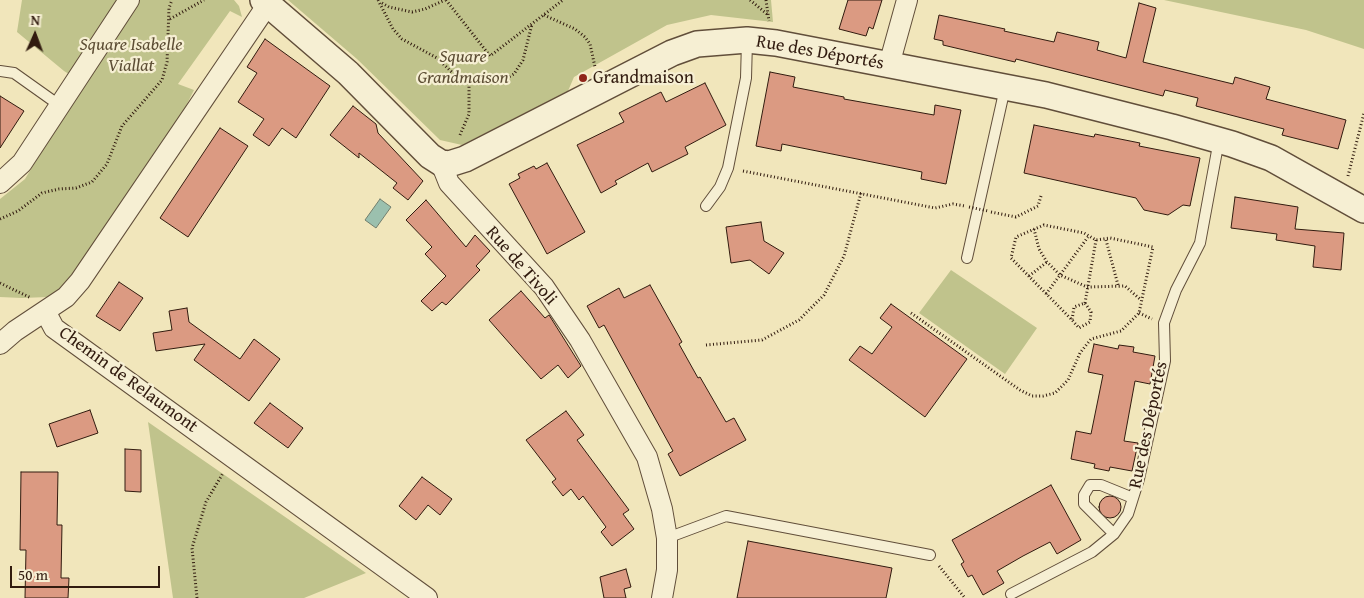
<!DOCTYPE html>
<meta charset="utf-8">
<style>
body{margin:0}
#map{position:relative;width:1364px;height:598px;overflow:hidden;background:#f1e6bb;font-family:"Gentium Book Plus",serif}
canvas{display:block}
.north{position:absolute;left:10px;top:10px;width:50px;height:50px;-webkit-text-stroke:4px #f6efd3;paint-order:stroke;rotate:2deg;font-size:14px;font-weight:700;line-height:20px;text-align:center;color:#311b0f}
.north::after{content:'';display:block;margin:auto;width:18px;height:22px;background:#311b0f;clip-path:polygon(50% 0,100% 100%,50% 72%,0 100%)}
.scale{position:absolute;left:10px;top:566px;width:150px;height:22px;box-sizing:border-box;border:2px solid #311b0f;border-top:0;padding-left:6px;font-size:15px;line-height:18px;white-space:nowrap;color:#311b0f;-webkit-text-stroke:4px #f6efd3;paint-order:stroke}
</style>
<div id="map">
<canvas width="1364" height="598"></canvas>
<div class="north">N</div>
<div class="scale">50 m</div>
</div>
<script>
const c = document.querySelector('canvas').getContext('2d');
c.lineJoin = 'round';
function paint(path, color) { c.fillStyle = color; c.fill(path, 'evenodd'); }
const poly = rows => new Path2D(rows.map(r => 'M' + r).join(''));
function strokePath(path, color, width, dash) { c.strokeStyle = color; c.lineWidth = width; c.lineCap = dash ? 'butt' : 'round'; c.setLineDash(dash || []); c.stroke(path); }
function label(font, color, halo, rows, align = 'center') {
  c.font = font + ' "Gentium Book Plus",serif'; c.lineWidth = 4.5; c.setLineDash([]); c.textBaseline = 'middle'; c.strokeStyle = halo; c.fillStyle = color; for (const [text, x, y, turn = 0] of rows) {
    c.save(); c.translate(x, y); c.rotate((+turn || 0) * Math.PI / 180); c.textAlign = isNaN(turn) ? turn : align; if (halo) c.strokeText(text, 0, 0); c.fillText(text, 0, 0); c.restore();
  }
}
paint(poly([
 [22,0,234,0,239,6,242,17,230,11,178,84,194,90,179,120,62,291,48,297,22,298,0,297,0,199,25,179,83,83,64,71,17,32],
 [288,0,771,0,773,22,711,15,667,25,574,77,568,91,462,145,440,140,357,59],
 [1164,0,1364,0,1364,49,1306,30],
 [951,270,1037,328,1005,374,919,313],
 [148,422,366,573,304,598,173,598]
]), '#c0c38c');
const water = poly([
 [380,199,391,207,376,228,365,220,380,199]
]);
paint(water, '#9bc0ae');
strokePath(water, '#717e6e', 1);
const building = poly([
 [848,0,882,0,873,29,869,27,866,36,839,29,848,0],
 [1139,3,1156,8,1143,62,1233,84,1235,77,1270,87,1266,99,1346,120,1338,149,1282,135,1284,129,1196,106,1198,98,1165,90,1163,96,1016,59,1015,62,943,45,943,41,934,39,939,15,1005,29,1004,31,1054,42,1057,32,1099,42,1097,50,1126,58,1139,3],
 [265,39,330,86,296,138,282,128,269,146,253,135,264,119,238,102,257,73,247,67,265,39],
 [770,72,795,77,793,87,844,97,844,99,934,115,935,105,961,110,946,184,921,179,922,172,782,144,781,151,756,146,770,72],
 [705,83,726,125,685,147,688,154,652,172,648,163,615,181,617,184,601,193,577,145,624,122,619,113,661,92,666,102,705,83],
 [0,96,24,111,0,148,0,96],
 [353,106,376,124,378,133,423,181,408,200,393,188,397,183,359,153,359,158,330,135,353,106],
 [1034,125,1094,137,1095,134,1140,143,1139,146,1200,158,1190,206,1183,205,1168,215,1144,210,1136,198,1024,173,1034,125],
 [220,128,248,146,188,237,160,218,220,128],
 [547,163,585,232,547,254,509,184,520,178,518,174,534,166,536,169,547,163],
 [1235,197,1298,207,1295,229,1344,233,1341,270,1313,267,1315,246,1276,240,1277,234,1231,228,1235,197],
 [426,200,466,247,475,235,490,251,476,266,480,270,446,305,442,302,432,311,421,301,446,276,425,254,432,247,406,220,426,200],
 [761,222,764,241,784,253,769,274,750,260,731,263,726,227,761,222],
 [119,282,143,298,120,331,96,316,119,282],
 [650,285,682,342,679,344,698,378,700,377,726,422,734,418,746,440,680,476,668,454,673,451,604,325,599,328,587,306,619,288,624,298,650,285],
 [521,291,545,318,549,315,581,366,568,378,558,365,541,379,489,320,521,291],
 [891,304,967,359,925,417,849,360,860,346,872,354,892,327,880,318,891,304],
 [187,308,189,322,240,359,254,339,280,359,249,401,194,360,205,344,156,351,153,333,172,330,169,311,187,308],
 [1094,344,1118,349,1119,345,1134,347,1133,352,1155,356,1150,384,1135,381,1124,441,1138,443,1132,471,1110,467,1109,471,1094,468,1095,464,1071,459,1076,431,1091,434,1103,375,1088,372,1094,344],
 [270,403,303,428,288,448,254,423,270,403],
 [90,410,98,433,57,447,49,424,90,410],
 [566,411,584,435,577,440,629,510,623,514,634,529,612,546,601,532,606,527,583,496,579,500,571,489,563,496,552,482,556,479,526,440,566,411],
 [125,449,141,450,141,492,125,491,125,449],
 [21,472,58,472,57,525,62,525,61,578,69,578,68,598,25,598,26,550,20,550,21,472],
 [422,477,452,499,440,515,428,505,416,520,399,506,422,477],
 [1051,485,1081,540,1057,554,1050,542,1023,556,997,571,1004,583,983,595,972,575,968,577,961,564,964,562,952,540,1051,485],
 '1099 507a11 11 0 1 1 22 0a11 11 0 1 1-22 0Z',
 [748,541,892,568,886,598,737,598,748,541],
 [626,569,631,587,624,589,626,598,604,598,600,577,626,569]
]);
paint(building, '#db9a82');
strokePath(building, '#311b0f', 1);
const service = poly([
 [0,71,14,73,59,105],
 [706,206,720,187,728,168,746,78,747,41],
 [967,258,1005,88],
 [1114,534,1084,504,1084,495,1090,485,1101,485,1133,498],
 [667,538,726,516,930,555],
 [1011,594,1092,552,1114,534,1128,514,1139,479,1165,361,1164,323,1176,290,1200,243,1219,140]
]);
const minor = poly([
 [268,4,80,281,66,297,45,311,54,328,427,598],
 [889,65,907,0],
 [441,163,449,183,544,287,580,340,647,457,662,509,667,538,667,570,662,598],
 [0,183,22,163,129,0],
 [0,344,15,331,45,311]
]);
const tertiary = poly([
 [263,0,348,73,430,156,441,163,449,164,465,159,672,53,697,44,747,40,776,43,1046,95,1172,127,1232,144,1271,158,1364,210]
]);
strokePath(service, '#614e3a', 12);
strokePath(minor, '#614e3a', 22);
strokePath(tertiary, '#614e3a', 28);
strokePath(poly([
 [378,0,393,29,402,39,437,58,457,77,469,82,503,80,514,74,523,60,532,24],
 [446,0,490,56,563,0],
 [750,0,767,14],
 [766,0,769,21],
 [382,3,389,7,412,12,425,9,445,0],
 [544,15,575,29,585,37,590,44,595,67],
 [170,19,204,0],
 [460,135,469,114,469,82],
 [743,171,935,208,953,204,965,206],
 [1348,176,1364,113],
 [991,212,1016,217,1038,206,1041,196],
 [0,219,18,211,42,193,59,189,76,188,92,182,107,164,122,126,162,80,167,62,169,8,172,0],
 [1034,229,1039,249,1047,262,1060,275,1087,287,1125,286,1141,300],
 [1106,240,1118,285],
 [1029,276,1047,262],
 [0,283,31,298],
 [1046,294,1088,237],
 [1085,303,1096,240],
 [911,313,1020,390,1032,396,1043,396,1055,393,1068,380,1080,353,1091,339,1121,331,1139,313,1153,247,1110,238,1096,240,1084,233,1044,225,1016,237,1011,258,1072,320,1079,328,1090,322,1091,312,1085,303,1074,307,1072,320],
 [1139,313,1152,319],
 [706,345,762,340,799,320,824,295,844,256,861,193],
 [939,566,965,598],
 [197,598,192,548,206,502,223,473]
]), '#311b0f', 3, [1, 2.5]);
strokePath(service, '#f6efd3', 10);
strokePath(minor, '#f6efd3', 20);
strokePath(tertiary, '#f6efd3', 25);
strokePath(poly([
 [969,207,988,211]
]), '#311b0f', 3, [1, 2.5]);
for (const [x, y, r, color] of [
 [583,78,5,"#8f2418"]
]) { const dot = new Path2D(); dot.arc(x, y, r, 0, 2 * Math.PI); c.fillStyle = color; c.fill(dot); strokePath(dot, '#f6efd3', 2); }
label('italic 18px', '#5c4d34', '#f6efd3', [
 ["Square Isabelle",131,45],
 ["Viallat",131,66],
 ["Square",463,57],
 ["Grandmaison",463,78]
]);
label('18px', '#311b0f', '#f6efd3', [
 ["Rue des Déportés",820,53,10],
 ["Rue de Tivoli",521,266,49],
 ["Chemin de Relaumont",128,380,36],
 ["Rue des Déportés",1149,425,-78]
]);
label('18px', '#311b0f', '#f6efd3', [
 ["Grandmaison",593,78]
], 'left');
</script>
